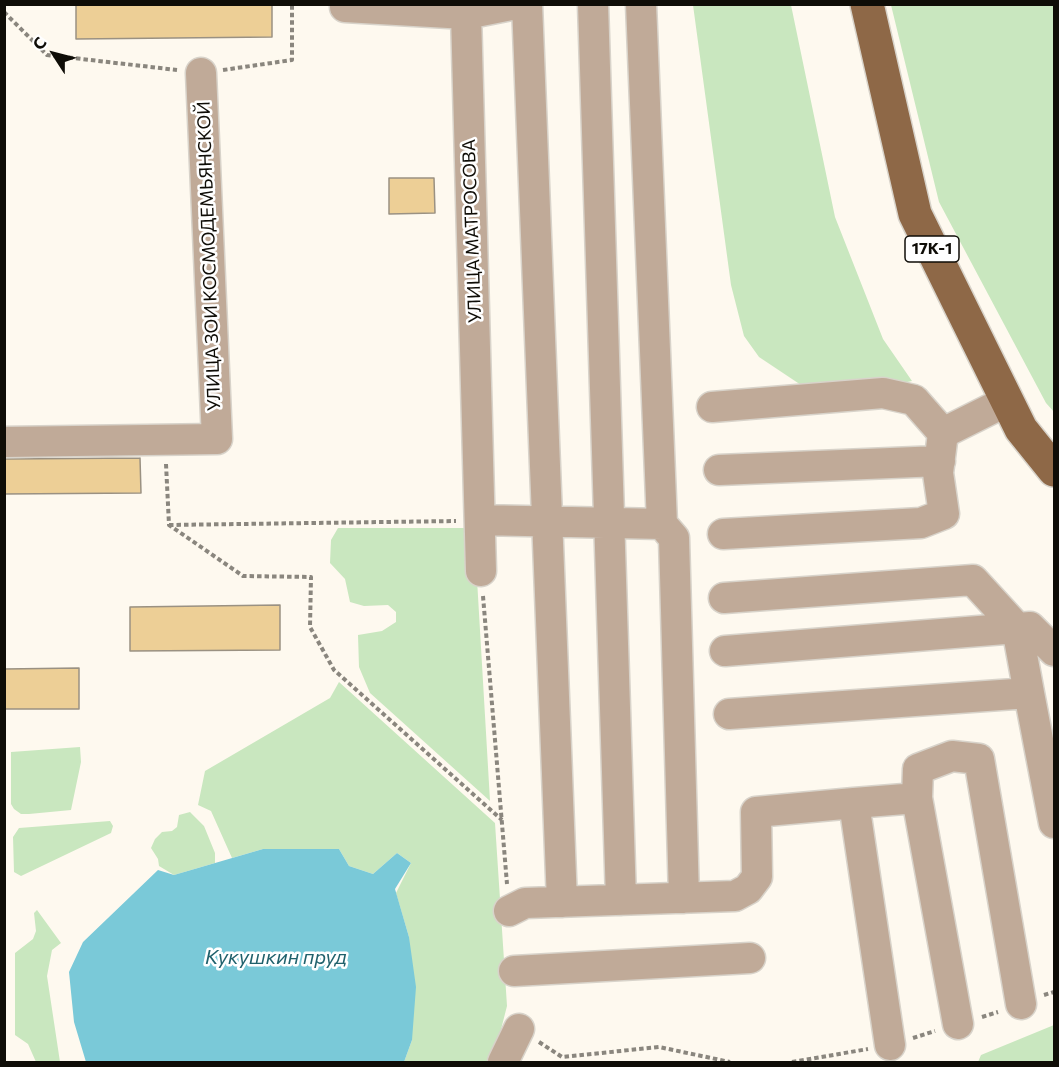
<!DOCTYPE html>
<meta charset="utf-8">
<style>
body{margin:0}
#map{position:relative;width:1059px;height:1067px;overflow:hidden;background:#fef9ef;font-family:Commissioner,sans-serif}
canvas{display:block}
.frame{position:absolute;inset:0;border:6px solid #0f0d07;pointer-events:none}
.north{position:absolute;left:24px;top:24px;width:60px;height:60px;-webkit-text-stroke:4px #fff;paint-order:stroke;rotate:306deg;font-size:16px;font-weight:700;line-height:24px;text-align:center;color:#0f0d07}
.north::after{content:'';display:block;margin:auto;width:21px;height:27px;background:#0f0d07;clip-path:polygon(50% 0,100% 100%,50% 72%,0 100%)}
</style>
<div id="map">
<canvas width="1059" height="1067"></canvas>
<div class="frame"></div>
<div class="north">С</div>
</div>
<script>
const c = document.querySelector('canvas').getContext('2d');
c.lineJoin = 'round';
function paint(path, color) { c.fillStyle = color; c.fill(path, 'evenodd'); }
const poly = rows => new Path2D(rows.map(r => 'M' + r).join(''));
function strokePath(path, color, width, dash) { c.strokeStyle = color; c.lineWidth = width; c.lineCap = dash ? 'butt' : 'round'; c.setLineDash(dash || []); c.stroke(path); }
function label(font, color, halo, rows, align = 'center') {
  c.font = font + ' Commissioner,sans-serif'; c.lineWidth = 5; c.setLineDash([]); c.textBaseline = 'middle'; c.strokeStyle = halo; c.fillStyle = color; for (const [text, x, y, turn = 0] of rows) {
    c.save(); c.translate(x, y); c.rotate((+turn || 0) * Math.PI / 180); c.textAlign = isNaN(turn) ? turn : align; if (halo) c.strokeText(text, 0, 0); c.fillText(text, 0, 0); c.restore();
  }
}
paint(poly([
 [693,5,791,5,835,217,883,339,912,381,850,394,801,385,759,357,744,336,731,285],
 [891,5,1054,5,1054,412,1046,403,939,202],
 [338,528,474,528,490,801,370,693,359,667,358,635,382,631,396,622,396,612,388,605,364,606,350,602,345,579,330,563,331,540],
 [339,682,495,823,507,1006,496,1049,490,1062,404,1062,412,1040,409,937,396,893,411,863,397,853,373,874,349,866,339,849,263,849,232,858,211,811,198,805,205,771,330,698],
 [80,747,81,762,71,810,29,814,21,814,14,809,11,804,11,752],
 [190,812,204,826,215,853,215,863,174,875,159,866,158,859,151,848,155,839,162,832,172,831,177,827,179,815],
 [110,821,113,826,111,833,21,876,14,872,13,837,19,828],
 [37,910,61,943,52,950,47,976,60,1062,36,1062,28,1044,15,1035,15,953,33,939,36,931,34,913],
 [1054,1025,1054,1062,978,1062,981,1055]
]), '#c9e7bf');
paint(poly([
 [263,849,339,849,349,866,373,874,397,853,411,863,395,889,409,937,416,987,412,1040,404,1062,86,1062,74,1022,69,972,83,942,158,870,174,875]
]), '#7ac9d8');
const building = poly([
 [76,4,272,4,272,37,76,39,76,4],
 [389,178,434,178,435,213,389,214,389,178],
 [140,458,141,493,4,494,4,459,140,458],
 [280,605,280,650,130,651,130,607,280,605],
 [79,668,79,709,4,709,4,669,79,668]
]);
paint(building, '#edcf96');
strokePath(building, '#9a9182', 1.5);
const minor = poly([
 [345,4,345,7,466,14,481,571],
 [466,4,466,14,516,4],
 [527,4,562,902],
 [593,4,621,900],
 [641,4,662,524,674,538,684,898],
 [712,407,883,393,914,400,943,433],
 [4,442,217,439,201,73],
 [719,470,940,461],
 [480,520,662,524],
 [723,534,921,523,944,514,938,473,943,433,1007,401],
 [724,598,973,580,1017,628,1029,693],
 [725,651,1030,627,1054,651],
 [729,714,1029,693,1054,823],
 [917,798,918,769,952,756,979,759,1021,1004],
 [854,803,917,798,958,1024],
 [509,911,525,903,735,896,748,889,757,877,756,812,854,803,890,1045],
 [514,971,750,958],
 [503,1062,519,1029]
]);
const major = poly([
 [867,4,915,214,1021,429,1054,470]
]);
strokePath(minor, '#d8d3ca', 33);
strokePath(major, '#d8d3ca', 36);
strokePath(poly([
 [4,12,47,55,177,70],
 [223,70,292,60,292,4],
 [166,464,169,525,243,576,311,577,310,627,334,670,502,820],
 [169,525,456,521],
 [483,596,507,884],
 [1044,995,1054,992],
 [982,1017,998,1012],
 [913,1038,935,1031],
 [539,1042,562,1057,659,1047,730,1062],
 [792,1062,868,1049]
]), '#8a867e', 4, [4.5, 3]);
strokePath(minor, '#c0aa98', 30);
strokePath(major, '#8e6847', 33);
for (const [x, y, w] of [
 [932,249,54]
]) { const box = new Path2D(); box.roundRect(x - w / 2, y - 13, w, 26, 4.5); c.fillStyle = '#fff'; c.fill(box); strokePath(box, '#0f0d07', 1.5); }
label('bold 16px', '#0f0d07', null, [
 ["17К-1",932,249]
]);
label('18px', '#0f0d07', '#fff', [
 ["УЛИЦА МАТРОСОВА",472,231,-92],
 ["УЛИЦА ЗОИ КОСМОДЕМЬЯНСКОЙ",209,256,-92]
]);
label('italic 20px', '#20616c', '#fff', [
 ["Кукушкин пруд",276,957]
]);
</script>
